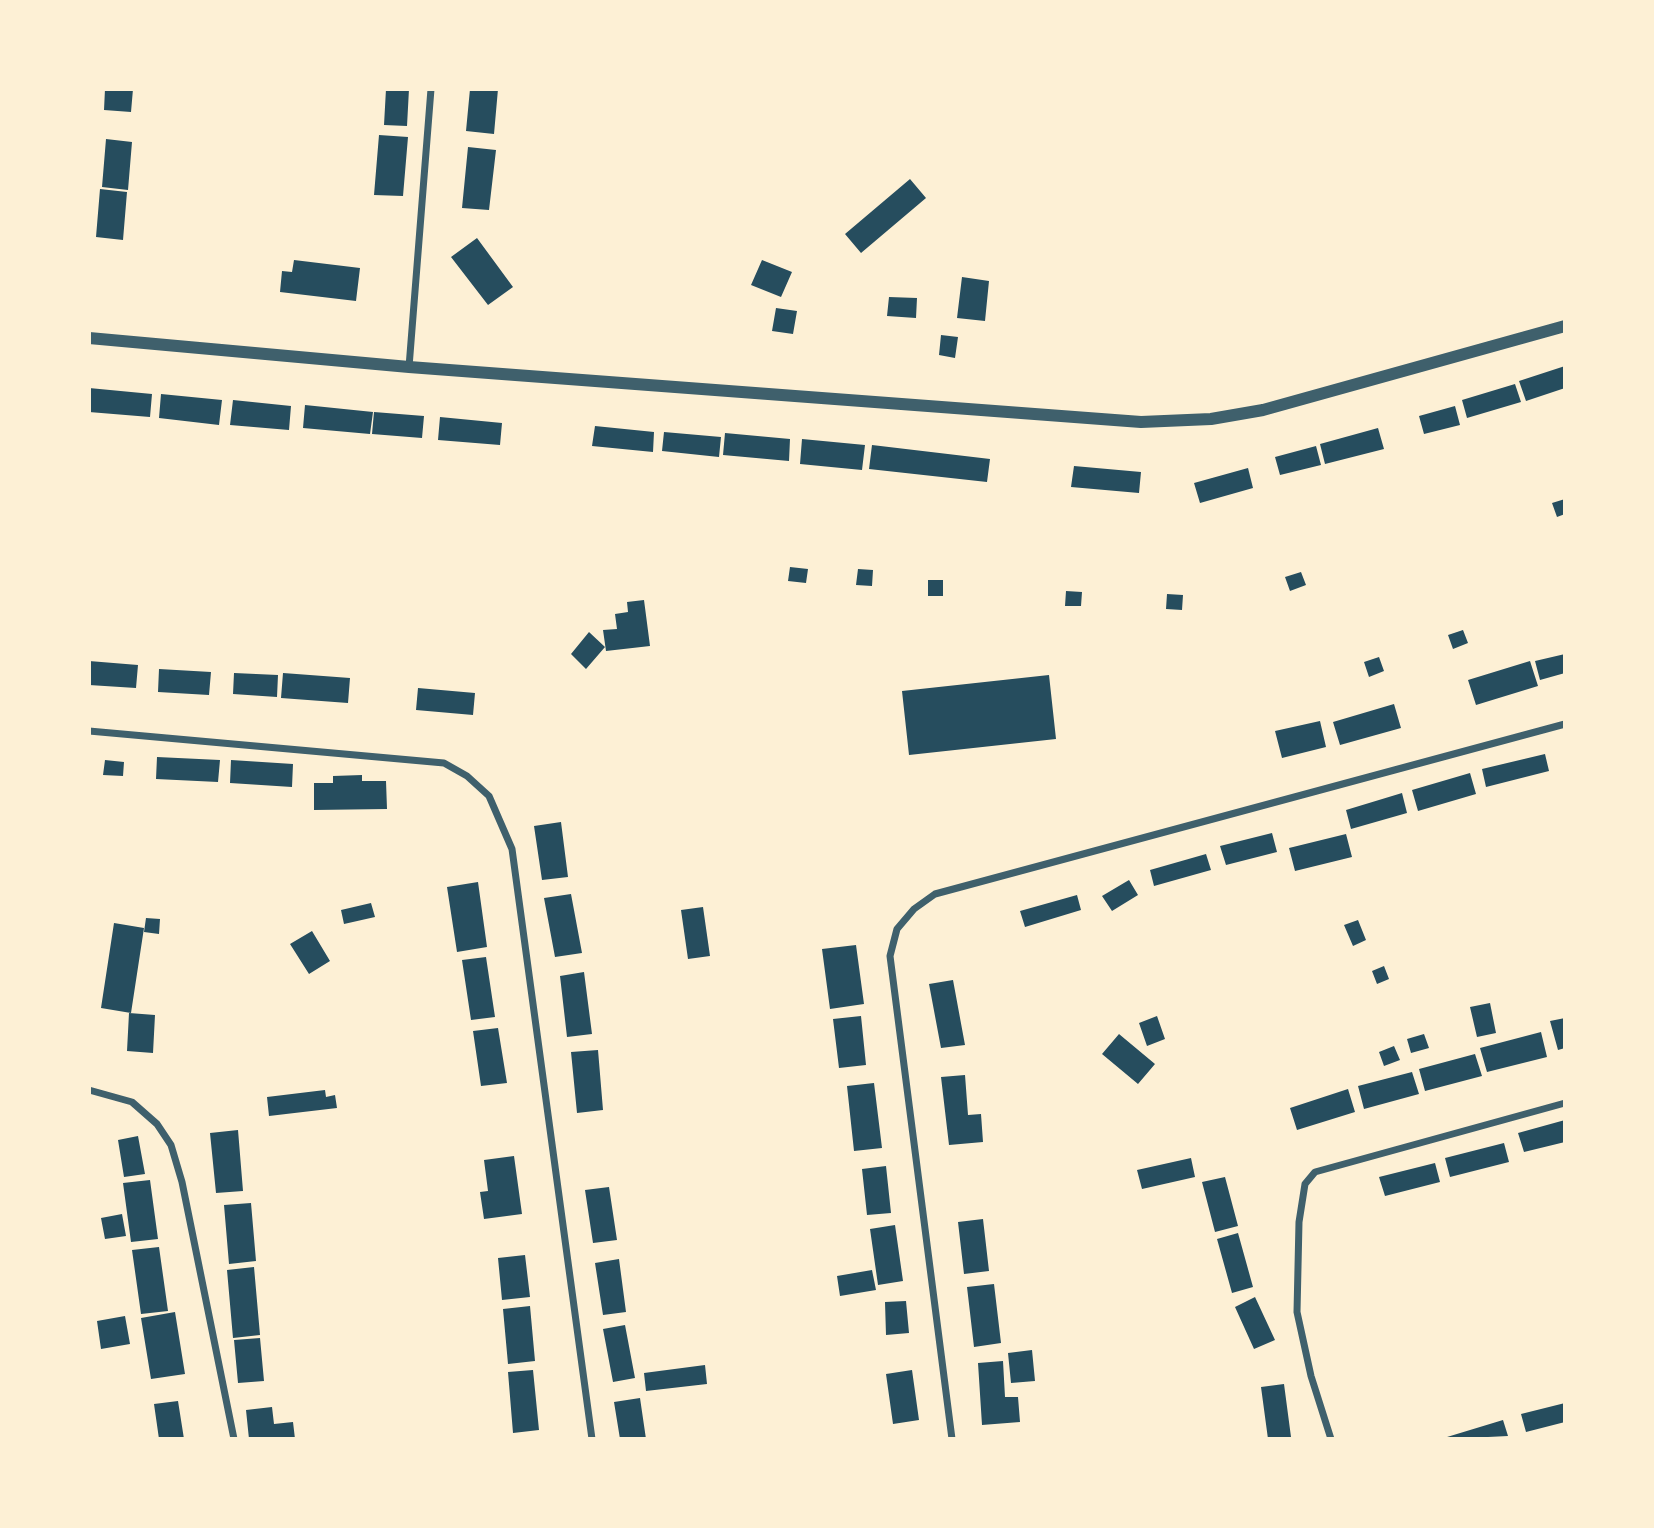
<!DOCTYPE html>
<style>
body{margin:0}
#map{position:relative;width:1654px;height:1528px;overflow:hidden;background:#fdf0d5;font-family:Raleway,sans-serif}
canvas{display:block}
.frame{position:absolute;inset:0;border:91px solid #fdf0d5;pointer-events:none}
</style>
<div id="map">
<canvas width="1654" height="1528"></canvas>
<div class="frame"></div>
</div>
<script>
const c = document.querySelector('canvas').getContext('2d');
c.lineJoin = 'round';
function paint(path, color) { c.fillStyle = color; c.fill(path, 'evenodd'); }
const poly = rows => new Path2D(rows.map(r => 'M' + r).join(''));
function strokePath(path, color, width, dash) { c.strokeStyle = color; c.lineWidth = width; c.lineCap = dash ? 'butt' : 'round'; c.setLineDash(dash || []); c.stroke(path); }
paint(poly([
 [105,89,133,89,131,112,104,110],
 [386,89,409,89,407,126,384,125],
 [470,89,498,89,494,134,466,131],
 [379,135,408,137,403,196,374,195],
 [106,139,132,142,128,190,102,187],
 [468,147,496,150,489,210,462,208],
 [910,179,926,198,861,253,845,234],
 [100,189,127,192,123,240,96,237],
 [477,238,513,287,488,305,451,257],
 [294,260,360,268,356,301,280,292,282,271,292,272],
 [762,260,792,272,781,297,751,285],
 [962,277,989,281,985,321,957,318],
 [889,297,917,298,916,318,887,316],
 [776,308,797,311,793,334,772,331],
 [941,335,958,337,955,358,939,355],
 [1565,366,1565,388,1526,401,1519,381],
 [1515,384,1521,402,1467,418,1462,400],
 [89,388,152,394,150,417,89,412],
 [161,394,222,400,219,425,159,418],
 [233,400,291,406,289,430,230,425],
 [305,405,373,412,370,434,303,428],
 [1455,406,1460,425,1424,434,1419,416],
 [374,412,424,416,422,438,372,434],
 [440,417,502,423,500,445,438,440],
 [595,426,654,432,653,452,592,446],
 [1378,428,1384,449,1325,464,1320,444],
 [664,432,721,437,719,457,662,451],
 [725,433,790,439,789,461,723,455],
 [802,439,865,445,862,470,800,464],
 [872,445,990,459,987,482,869,469],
 [1316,446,1321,465,1280,475,1275,457],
 [1074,466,1141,472,1139,493,1071,487],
 [1248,468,1253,488,1200,503,1194,483],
 [1565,499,1565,514,1557,517,1552,503],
 [790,567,808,569,806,583,788,581],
 [858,569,873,570,872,586,856,585],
 [1301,572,1306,585,1290,591,1285,577],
 [928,580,943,580,943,596,928,596],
 [1066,591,1082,592,1081,606,1065,606],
 [1167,594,1183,595,1182,610,1166,609],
 [644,600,650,646,606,651,603,630,617,629,615,614,628,612,627,602],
 [1463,630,1468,643,1453,649,1448,635],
 [589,632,605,647,586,669,571,654],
 [1565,654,1565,673,1540,680,1535,661],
 [1379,657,1384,671,1369,677,1364,662],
 [89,661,138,665,136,688,89,685],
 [1530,661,1538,686,1476,705,1468,680],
 [159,669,211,672,209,695,158,692],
 [234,673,278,675,277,697,233,694],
 [283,673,350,678,348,703,281,698],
 [1049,675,1056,739,909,755,902,691],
 [418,688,475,693,473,715,416,710],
 [1394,704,1401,728,1340,745,1333,722],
 [1320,721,1326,747,1282,758,1275,731],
 [1545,754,1549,771,1486,787,1482,769],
 [157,757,220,760,218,782,156,779],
 [105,760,124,762,123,776,103,775],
 [231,760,293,764,292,787,230,783],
 [1470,773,1476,794,1418,811,1412,790],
 [362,775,362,781,386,781,387,809,314,810,314,783,333,783,333,776],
 [1402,793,1407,813,1351,829,1346,810],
 [561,822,568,877,542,880,534,826],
 [1272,833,1277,852,1226,865,1220,846],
 [1346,834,1352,857,1295,871,1289,848],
 [1206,854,1211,870,1154,886,1150,870],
 [1129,880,1138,895,1112,911,1102,896],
 [478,882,487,947,457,952,447,887],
 [571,894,582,953,555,957,544,898],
 [1077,895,1081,910,1025,927,1020,911],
 [371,903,375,917,344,924,341,910],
 [703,907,710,956,688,959,681,910],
 [146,918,160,919,159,934,144,932],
 [1358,920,1366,940,1353,946,1344,925],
 [114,923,144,928,131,1013,101,1008],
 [312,931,330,961,309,974,290,944],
 [856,945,864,1004,830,1009,822,949],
 [486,957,495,1017,471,1020,462,960],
 [1384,966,1389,979,1377,984,1372,971],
 [584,972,592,1034,567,1037,560,976],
 [953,980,965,1045,941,1048,929,984],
 [1490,1003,1496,1033,1477,1037,1470,1007],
 [129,1013,155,1015,153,1053,127,1051],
 [861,1016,866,1065,839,1068,833,1019],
 [1157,1016,1165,1039,1147,1046,1139,1023],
 [1565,1018,1565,1048,1558,1050,1550,1021],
 [498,1028,507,1083,481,1086,473,1031],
 [1541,1032,1547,1057,1487,1072,1480,1048],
 [1119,1034,1155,1064,1138,1084,1102,1054],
 [1424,1034,1429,1048,1411,1053,1407,1039],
 [1394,1046,1400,1060,1384,1066,1379,1052],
 [598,1050,603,1110,577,1113,571,1052],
 [1475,1054,1482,1076,1425,1091,1419,1069],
 [1412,1072,1419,1094,1364,1109,1358,1086],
 [965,1075,968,1115,981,1114,983,1142,949,1145,941,1077],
 [874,1083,882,1148,854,1151,847,1086],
 [1348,1089,1355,1112,1297,1130,1290,1108],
 [325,1090,326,1097,335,1095,337,1108,269,1116,267,1097],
 [1565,1120,1565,1142,1524,1152,1518,1133],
 [238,1130,243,1191,216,1193,210,1133],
 [138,1136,145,1174,124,1177,118,1140],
 [1504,1143,1509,1162,1450,1177,1445,1158],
 [514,1156,522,1214,484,1219,480,1192,488,1191,484,1160],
 [1191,1158,1195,1177,1142,1189,1137,1170],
 [1435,1163,1440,1182,1385,1196,1379,1177],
 [886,1166,891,1213,867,1215,862,1169],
 [1225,1177,1238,1226,1215,1232,1202,1182],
 [150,1180,158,1239,131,1242,123,1183],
 [609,1187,617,1240,593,1243,585,1190],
 [251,1203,256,1261,229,1264,224,1205],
 [122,1214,126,1236,105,1239,101,1218],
 [983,1219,989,1271,964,1274,958,1222],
 [895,1225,903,1281,878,1285,870,1229],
 [1238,1233,1253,1287,1232,1293,1217,1239],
 [159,1247,168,1311,141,1314,132,1250],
 [525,1255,530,1297,502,1300,498,1258],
 [619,1259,626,1312,603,1315,595,1263],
 [254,1267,260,1335,233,1338,227,1270],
 [872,1270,876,1290,840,1296,837,1276],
 [994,1284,1001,1343,974,1347,967,1287],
 [1255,1297,1275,1340,1254,1349,1235,1307],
 [906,1301,909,1333,886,1335,885,1302],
 [530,1306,535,1361,508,1364,503,1309],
 [175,1312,185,1374,151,1379,141,1318],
 [125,1316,130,1344,101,1349,97,1321],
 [625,1325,635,1378,613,1382,603,1329],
 [260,1338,264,1381,238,1383,234,1340],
 [1032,1350,1035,1381,1011,1383,1008,1353],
 [1003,1361,1005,1397,1018,1397,1020,1422,982,1425,978,1363],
 [705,1365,707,1384,646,1391,644,1373],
 [533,1370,539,1430,513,1433,508,1372],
 [912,1370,919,1420,893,1424,886,1374],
 [1284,1384,1291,1437,1268,1439,1261,1387],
 [640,1398,646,1439,620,1439,614,1402],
 [178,1401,184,1439,159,1439,154,1404],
 [1565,1403,1565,1422,1526,1432,1521,1414],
 [272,1407,274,1424,293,1422,295,1439,249,1439,246,1410],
 [1503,1420,1508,1436,1448,1439,1447,1437]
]), '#264d5e');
strokePath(poly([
 [409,367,431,89],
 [89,731,444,763,467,776,489,796,512,849,592,1439],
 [89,1090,132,1102,157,1124,171,1145,182,1182,234,1439],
 [952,1439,890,956,897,929,914,909,935,894,1565,724],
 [1331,1439,1311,1376,1297,1312,1299,1222,1305,1184,1315,1172,1565,1103]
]), '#3f606c', 7);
strokePath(poly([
 [89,338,409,367,1141,422,1211,419,1263,410,1565,326]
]), '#3f606c', 12);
</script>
